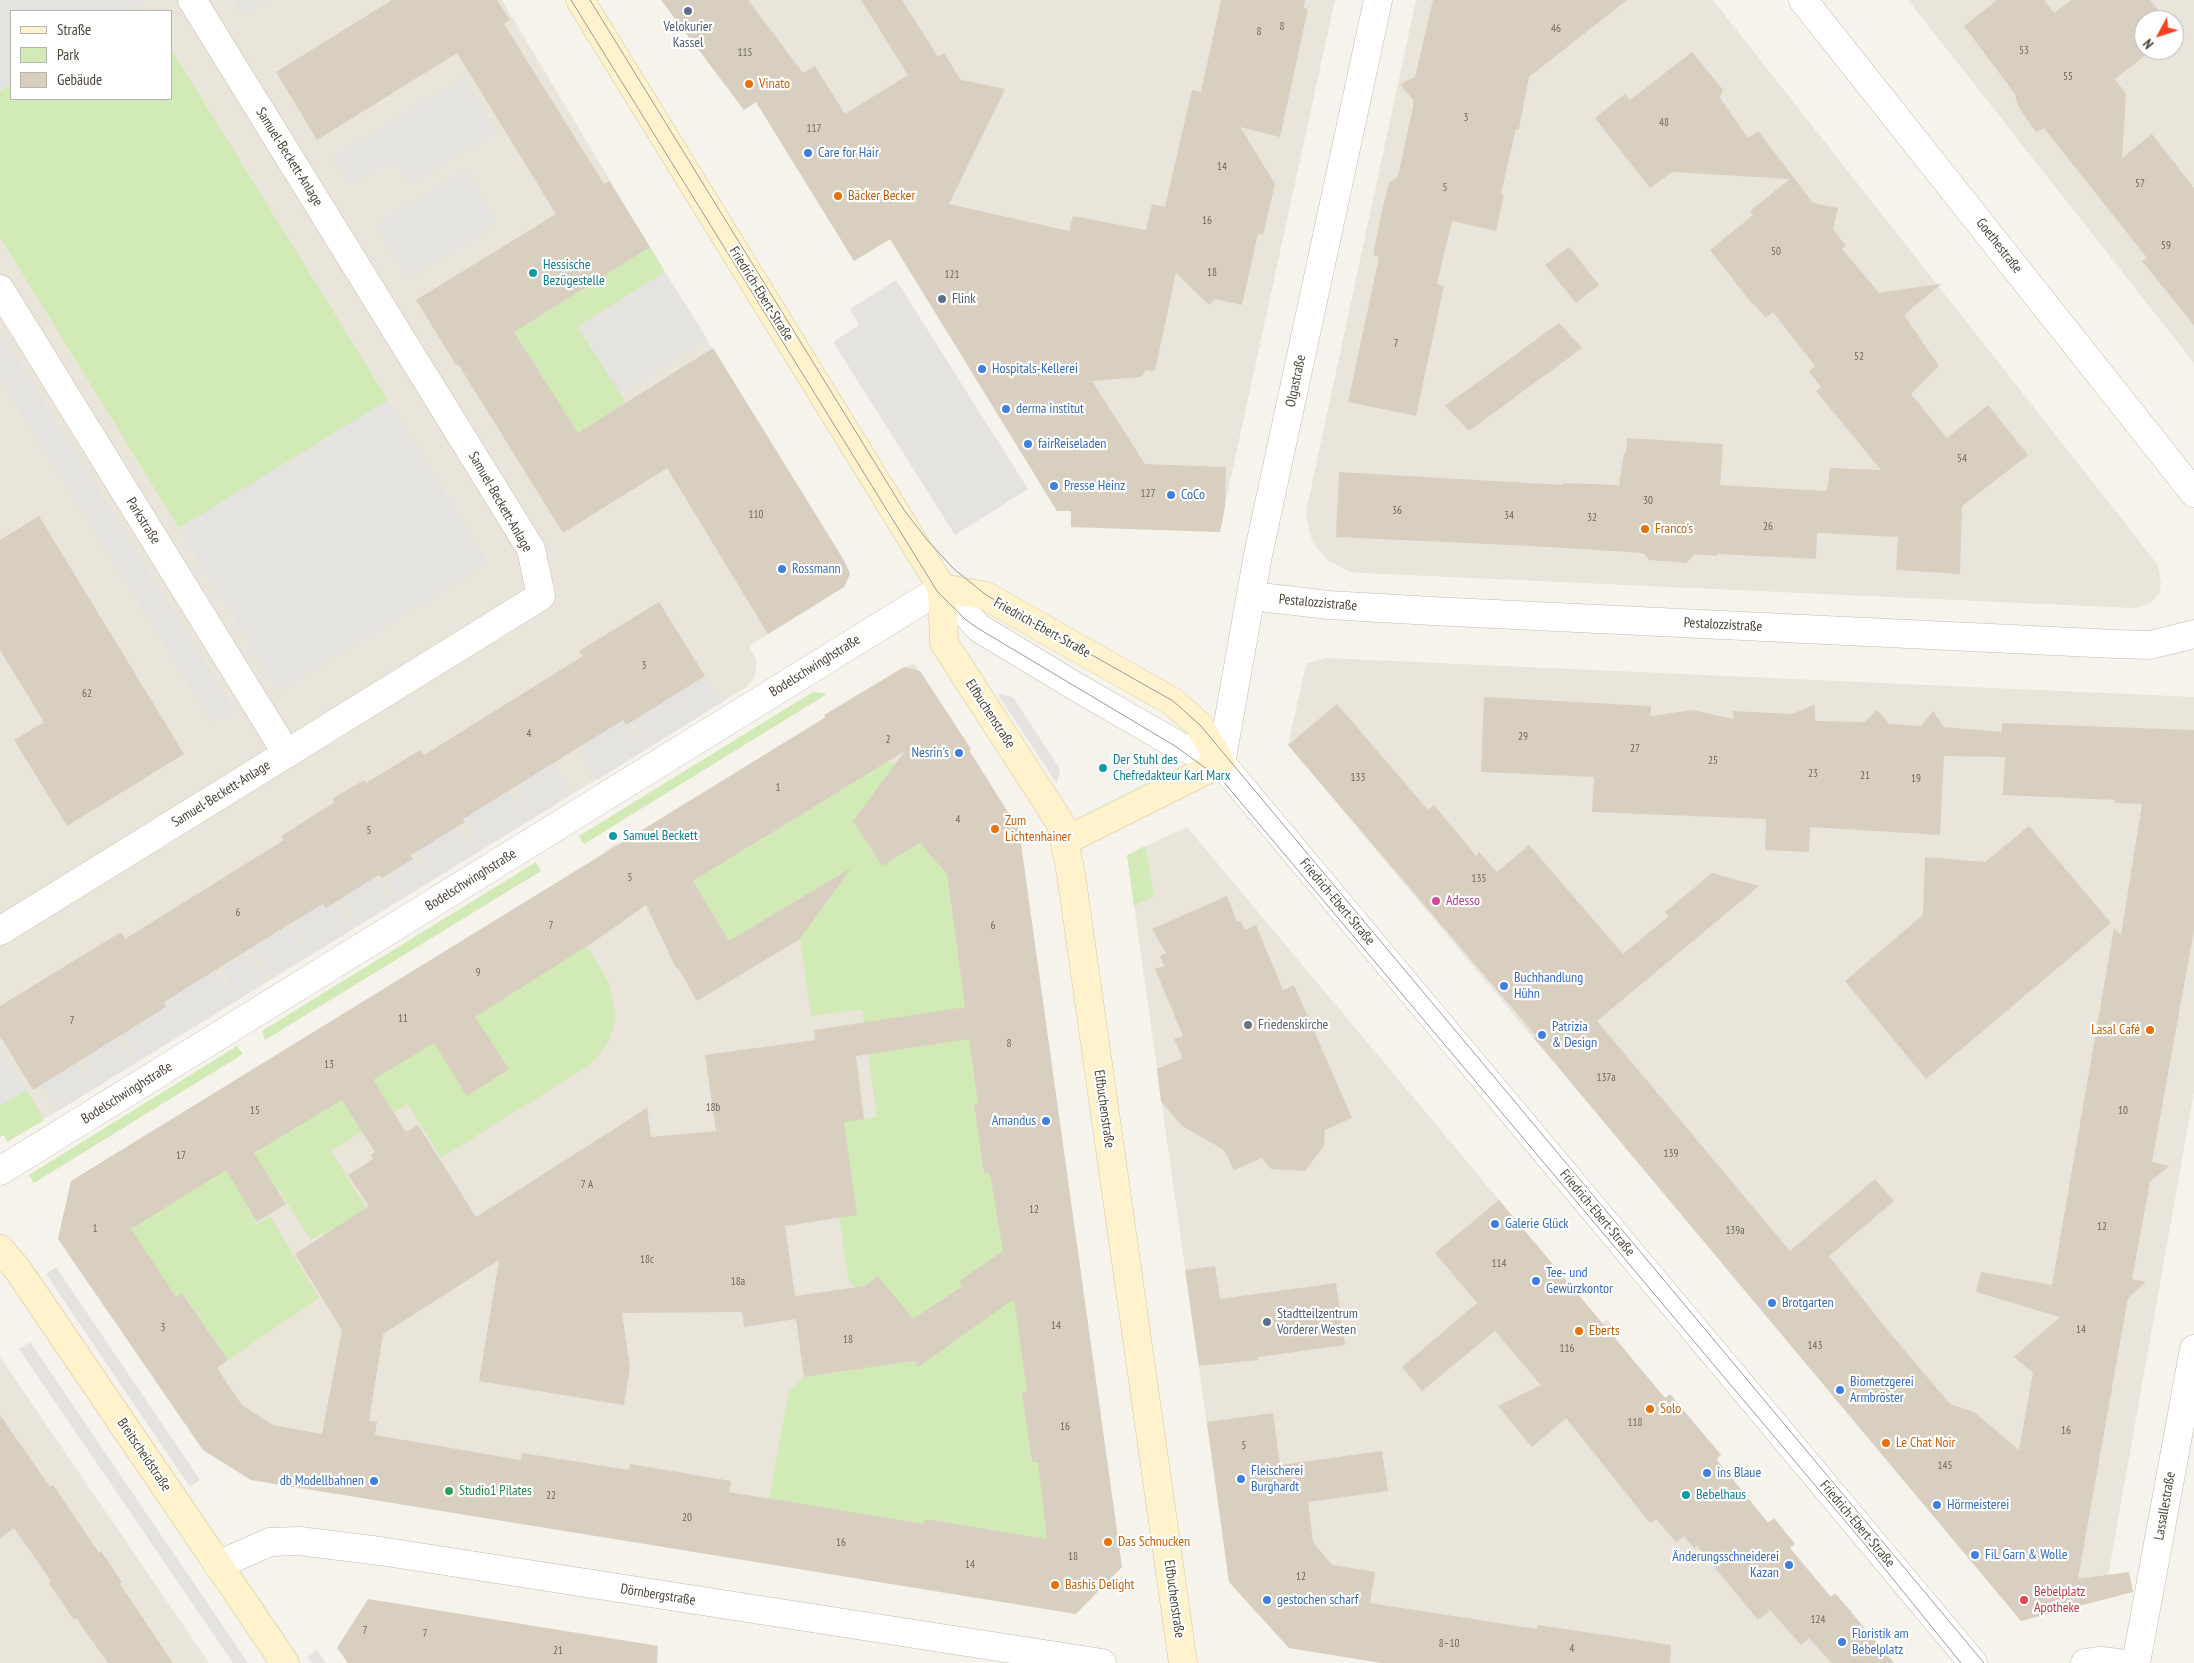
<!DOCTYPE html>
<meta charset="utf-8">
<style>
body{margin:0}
#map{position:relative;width:2194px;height:1663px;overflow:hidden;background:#f6f3ec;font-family:"PT Sans Narrow",sans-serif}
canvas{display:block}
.legend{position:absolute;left:10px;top:10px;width:162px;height:90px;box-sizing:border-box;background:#fff;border:1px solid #b7b4b0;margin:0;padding:6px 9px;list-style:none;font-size:15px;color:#4b4439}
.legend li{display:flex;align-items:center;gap:10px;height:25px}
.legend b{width:25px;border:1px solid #b7b4b0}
.north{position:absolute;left:2134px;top:10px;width:50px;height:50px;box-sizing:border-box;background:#fff;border:1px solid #b7b4b0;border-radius:50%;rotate:230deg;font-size:14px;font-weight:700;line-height:20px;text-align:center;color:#4b4439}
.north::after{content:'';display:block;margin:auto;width:18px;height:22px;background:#fc3f1d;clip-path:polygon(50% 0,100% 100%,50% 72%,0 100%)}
</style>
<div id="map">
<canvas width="2194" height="1663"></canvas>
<ul class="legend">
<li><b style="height:6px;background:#fff3cd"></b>Straße</li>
<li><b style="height:14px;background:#d2eab5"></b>Park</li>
<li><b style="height:14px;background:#d8cfc1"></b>Gebäude</li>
</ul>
<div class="north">N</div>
</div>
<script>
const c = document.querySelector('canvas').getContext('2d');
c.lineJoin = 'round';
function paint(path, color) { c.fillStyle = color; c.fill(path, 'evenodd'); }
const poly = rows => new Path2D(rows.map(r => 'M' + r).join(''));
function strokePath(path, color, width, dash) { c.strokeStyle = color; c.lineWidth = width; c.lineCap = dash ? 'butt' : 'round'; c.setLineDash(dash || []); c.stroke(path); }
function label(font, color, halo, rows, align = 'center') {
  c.font = font + ' "PT Sans Narrow",sans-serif'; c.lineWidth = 4.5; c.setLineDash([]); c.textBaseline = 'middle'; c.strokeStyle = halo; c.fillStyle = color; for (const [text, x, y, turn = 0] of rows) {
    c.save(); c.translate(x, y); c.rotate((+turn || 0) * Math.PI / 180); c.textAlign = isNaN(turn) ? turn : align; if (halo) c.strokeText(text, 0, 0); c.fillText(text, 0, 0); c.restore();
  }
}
paint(poly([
 [0,0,502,0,665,272,845,562,850,574,844,587,749,646,757,661,754,678,745,688,7,1142,4,1135,0,1137],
 [11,11,171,11,171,99,11,99],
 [661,0,1335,0,1219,532,1071,527,1071,511,1057,511,890,239,854,261,756,102,744,110],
 [1416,0,1713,0,2158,565,2161,584,2159,593,2153,601,2143,606,2132,608,1363,573,1350,572,1329,561,1319,551,1312,541,1306,516,1308,502],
 [1908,0,2194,0,2194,363],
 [2144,20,2174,20,2174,50,2144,50],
 [1326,658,2194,697,2194,1092,2108,1576,2099,1582,2079,1579,2074,1607,2021,1621,1288,745,1305,669,1308,663],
 [914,663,971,749,969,751,1019,830,1122,1567,1076,1614,251,1480,203,1450,58,1239,71,1181,605,853,605,851,617,843,618,845,826,717,824,715,885,681,884,679],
 [1187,827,1602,1323,1607,1319,1619,1334,1615,1338,1665,1398,1670,1394,1682,1408,1677,1412,1705,1444,1709,1440,1721,1455,1717,1460,1768,1522,1774,1518,1795,1544,1790,1549,1831,1597,1835,1593,1853,1613,1848,1617,1880,1655,1885,1652,1894,1663,1382,1663,1289,1648,1229,1582,1127,855],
 [0,1357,209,1663,0,1663]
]), '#eae5da');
paint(poly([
 [171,49,388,400,179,528,0,237,0,91,11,84,11,99,171,99],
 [650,247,665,272,578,327,667,468,619,498,514,332],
 [813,692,827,694,584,844,579,836],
 [882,760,897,764,872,839,868,844,882,866,918,844,920,837,939,857,940,866,942,869,946,868,978,1103,974,1104,984,1174,990,1173,1014,1280,1028,1355,1022,1356,1027,1392,1022,1393,1032,1462,1038,1462,1056,1548,993,1530,925,1519,924,1524,769,1499,789,1391,804,1377,914,1361,848,1279,826,1124,877,1117,862,1009,811,1016,800,939,805,933,789,906,729,941,693,881,881,766],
 [1145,846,1154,896,1134,906,1127,855],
 [536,862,541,871,265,1040,262,1031],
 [587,946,609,983,616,1018,608,1043,590,1065,441,1158,408,1104,331,1151,368,1211,327,1237,322,1233,311,1240,277,1187,247,1207,257,1224,270,1216,319,1298,228,1360,183,1293,176,1297,124,1219,163,1209],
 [237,1046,243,1054,34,1183,29,1175],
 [27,1090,44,1120,7,1142,4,1135,0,1137,0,1105]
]), '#d2eab5');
paint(poly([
 [0,0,141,0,143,3,129,11,11,11,11,84,0,91],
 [233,0,267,0,243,15],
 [463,78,496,131,410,185,394,158,350,185,333,158],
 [465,170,497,223,408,279,376,226],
 [665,272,707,339,620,394,578,326],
 [896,280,1028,489,955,535,833,342,859,325,850,309],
 [5,340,234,710,213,723,0,378,0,342],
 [388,400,488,563,279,691,179,528],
 [705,676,721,703,597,780,578,748,623,720,636,741,642,740,644,737,633,721,672,697,681,711,683,711,685,709,675,694],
 [997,693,1013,697,1060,769,1057,784],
 [553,763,572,794,271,979,252,948,288,925,300,943,304,942,305,940,294,922,323,904,334,903,345,920,350,922,351,917,340,899,376,877,387,895,392,897,392,891,384,877,413,859,423,872,429,874,431,868,417,852,458,827,469,845,474,845,477,839,463,819,508,791,520,810,526,810,526,804,515,786],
 [245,952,265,983,58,1111,41,1084,77,1062,90,1081,94,1082,95,1079,83,1059,117,1038,127,1054,132,1055,133,1051,122,1034,166,1007,164,1002,214,971,225,988,232,991,232,985,221,967],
 [0,1045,27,1090,0,1105],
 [56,1267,200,1480,190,1487,46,1274],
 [30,1342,248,1663,233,1663,19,1349],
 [317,1650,326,1663,312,1663,308,1657]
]), '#e5e3e0');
paint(poly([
 [392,0,497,0,510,20,504,24,604,184,609,181,650,247,514,332,578,433,713,348,845,562,850,574,844,587,768,634,667,468,563,533,458,364,456,365,416,300,556,214,457,53,317,140,276,72],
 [661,0,748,0,803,73,815,66,845,114,908,75,861,0,902,0,938,57,944,53,961,80,1005,89,949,204,1069,231,1073,216,1146,230,1152,204,1165,207,1192,90,1201,92,1221,0,1305,0,1304,8,1308,9,1280,137,1240,127,1275,184,1263,235,1258,234,1242,305,1215,299,1209,305,1176,273,1155,371,1146,370,1141,377,1092,381,1145,464,1226,467,1225,507,1220,532,1071,527,1071,511,1057,511,890,239,854,261,756,102,744,110],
 [1433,0,1627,0,1529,77,1519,129,1516,129,1508,162,1501,194,1504,194,1496,231,1452,221,1437,284,1444,286,1416,416,1348,402,1379,257,1373,255,1383,206,1389,183,1398,176,1413,107,1413,100,1400,84,1415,77],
 [1997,0,2044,0,2054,13,2071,0,2150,0,2166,20,2144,20,2144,50,2152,50,2115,79,2126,94,2122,158,2152,134,2194,188,2194,325,2142,261,2147,258,2044,128,2036,132,2018,106,2015,94,1964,26],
 [1692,52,1723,90,1720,98,1748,138,1758,131,1813,203,1838,208,1833,229,1846,246,1842,249,1880,294,1883,292,1941,284,1904,315,1939,366,1911,394,1947,438,1988,405,2028,455,1962,506,1960,574,1896,570,1898,537,1817,533,1816,559,1717,554,1717,556,1695,554,1686,563,1649,560,1643,553,1532,546,1336,537,1339,472,1563,485,1563,483,1619,485,1624,453,1626,453,1627,438,1723,444,1720,485,1827,491,1830,468,1881,470,1816,391,1821,387,1809,372,1815,366,1773,312,1766,318,1754,304,1753,305,1710,250,1753,215,1750,211,1790,179,1672,172,1650,188,1595,118,1625,94,1630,100],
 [1569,247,1599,285,1576,303,1545,265],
 [1559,323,1582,348,1469,431,1445,406],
 [39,516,184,754,67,826,14,740,44,722,0,650,0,540],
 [659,602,705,676,626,725,623,720,463,819,465,822,411,855,413,859,382,878,379,875,326,908,323,904,288,925,164,1002,166,1007,33,1090,0,1036,0,1006,121,932,125,939,284,840,281,836,335,802,332,799,364,780,366,783,420,750,424,755,583,656,579,651],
 [904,667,920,671,971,749,969,750,1019,830,1122,1567,1076,1614,251,1480,203,1450,58,1239,71,1181,826,717,824,715],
 [905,751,853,821,882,866,920,843,947,874,965,1007,814,1030,815,1040,705,1055,716,1131,651,1137,647,1108,476,1217,418,1125,406,1132,373,1080,434,1043,467,1096,509,1069,475,1017,598,939,646,905,676,968,678,968,697,1001,800,939,851,868,729,941,693,881],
 [969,1039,978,1103,974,1104,984,1174,990,1173,1003,1251,959,1281,963,1286,913,1319,878,1276,865,1286,795,1296,785,1226,857,1215,844,1122,864,1119,856,1056],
 [342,1100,375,1152,371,1155,373,1159,348,1175,369,1206,295,1254,342,1330,322,1434,273,1425,242,1405,217,1368,228,1360,182,1293,176,1297,131,1229,226,1170,257,1222,286,1204,254,1153],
 [499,1260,479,1381,624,1405,630,1367,622,1313,742,1312,744,1327,796,1319,804,1377,914,1361,918,1367,1014,1299,1027,1392,1022,1393,1032,1462,1038,1462,1047,1539,925,1519,924,1524,729,1492,731,1481,630,1464,629,1470,522,1453,521,1460,375,1435,377,1422,369,1421,383,1334],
 [1484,697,1651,706,1651,716,1692,710,1734,719,1733,711,1792,714,1815,704,1815,721,1865,722,1877,710,1889,724,1921,726,1933,711,1944,727,2002,732,2002,723,2194,730,2194,930,2152,1162,2169,1166,2150,1182,2132,1279,2146,1282,2128,1298,2078,1579,2129,1572,2133,1592,2021,1621,1534,1038,1536,1036,1288,745,1337,704,1428,810,1434,805,1477,857,1478,851,1497,872,1529,845,1623,954,1669,916,1665,912,1712,873,1759,886,1597,1021,1790,1251,1875,1179,1894,1201,1829,1256,1885,1327,1950,1404,1974,1412,2019,1450,2033,1373,2014,1357,2060,1317,1976,1292,1981,1272,2052,1285,2114,928,2121,935,2142,804,2115,803,2115,800,2003,795,2005,757,1944,756,1940,835,1810,827,1809,852,1765,850,1766,819,1592,812,1594,777,1481,772],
 [2029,826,2111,923,1926,1079,1845,981,1923,915,1925,857,1985,862],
 [1227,896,1237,922,1240,921,1245,930,1256,925,1283,990,1294,985,1352,1118,1325,1130,1324,1146,1305,1171,1271,1169,1262,1158,1234,1170,1224,1150,1182,1126,1161,1101,1157,1069,1183,1058,1174,1039,1183,1036,1155,969,1164,966,1160,956,1166,953,1152,929],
 [1499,1200,1665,1398,1670,1394,1721,1455,1716,1459,1768,1523,1774,1518,1795,1544,1790,1548,1831,1597,1835,1593,1894,1663,1832,1663,1809,1638,1801,1645,1770,1610,1758,1620,1697,1546,1694,1548,1684,1536,1676,1542,1656,1519,1650,1523,1566,1418,1532,1447,1498,1406,1541,1385,1495,1331,1422,1391,1402,1367,1477,1303,1435,1253],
 [1215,1266,1220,1299,1336,1283,1345,1345,1258,1357,1259,1360,1199,1366,1185,1270],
 [1273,1413,1280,1465,1382,1451,1388,1491,1308,1502,1313,1542,1332,1565,1375,1572,1370,1603,1537,1629,1538,1625,1671,1645,1670,1663,1382,1663,1289,1648,1229,1582,1207,1422],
 [0,1415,50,1487,53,1485,99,1553,101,1551,122,1582,120,1584,173,1663,108,1663,76,1618,74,1620,49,1583,51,1581,14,1528,0,1538],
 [368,1599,658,1646,657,1663,348,1663,337,1648]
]), '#d8cfc1');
const minor = poly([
 [1803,0,2194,493],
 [0,289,287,754],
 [1251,596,1329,605,1432,611,2115,644,2150,645,2194,634],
 [1221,763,1258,555,1378,0],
 [0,931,541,596,531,549,192,0],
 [0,1171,942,588],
 [218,1565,270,1542,299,1541,380,1551,1102,1663],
 [2136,1663,2194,1349]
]);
const tertiary = poly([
 [942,588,979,628,1073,685,1177,745,1221,763,1973,1663],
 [2085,1663,2101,1661,2118,1663]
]);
const secondary = poly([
 [580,0,942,588,944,643,1061,824,1071,874,1183,1663],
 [942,588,986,596,1173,702,1199,725,1221,763,1065,841],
 [0,1249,18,1270,285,1663]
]);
strokePath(minor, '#c2bbae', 29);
strokePath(tertiary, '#c2bbae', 29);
strokePath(secondary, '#d6c79b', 29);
strokePath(minor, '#fff', 28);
strokePath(tertiary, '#fff', 28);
strokePath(secondary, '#fff3cd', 28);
strokePath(poly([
 [571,0,937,591,966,620,979,629,1175,746,1222,780,1867,1547,1961,1663],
 [590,0,904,510,928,541,954,569,986,595,1173,701,1200,725,1984,1663]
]), '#9a9a9a', 1);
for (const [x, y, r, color] of [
 [688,11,5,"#5c6f8a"],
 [749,84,5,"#e8710a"],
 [808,153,5,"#3f7fe0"],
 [838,196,5,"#e8710a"],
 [533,273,5,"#0f9aa8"],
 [942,299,5,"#5c6f8a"],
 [982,369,5,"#3f7fe0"],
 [1006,409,5,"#3f7fe0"],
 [1028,444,5,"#3f7fe0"],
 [1054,486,5,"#3f7fe0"],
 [1171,495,5,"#3f7fe0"],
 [1645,529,5,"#e8710a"],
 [782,569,5,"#3f7fe0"],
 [959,753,5,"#3f7fe0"],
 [1103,768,5,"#0f9aa8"],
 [995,829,5,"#e8710a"],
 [613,836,5,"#0f9aa8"],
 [1436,901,5,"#d1479c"],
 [1504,986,5,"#3f7fe0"],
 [1248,1025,5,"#6b7280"],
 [2150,1030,5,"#e8710a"],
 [1542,1035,5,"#3f7fe0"],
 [1046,1121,5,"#3f7fe0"],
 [1495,1224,5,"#3f7fe0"],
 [1536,1281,5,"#3f7fe0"],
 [1772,1303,5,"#3f7fe0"],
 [1267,1322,5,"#5c6f8a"],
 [1579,1331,5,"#e8710a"],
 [1840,1390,5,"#3f7fe0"],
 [1650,1409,5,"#e8710a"],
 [1886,1443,5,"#e8710a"],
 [1707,1473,5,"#3f7fe0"],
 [1241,1479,5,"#3f7fe0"],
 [374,1481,5,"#3f7fe0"],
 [449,1491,5,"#2e9e5b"],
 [1686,1495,5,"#0f9aa8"],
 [1937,1505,5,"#3f7fe0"],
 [1108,1542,5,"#e8710a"],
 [1975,1555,5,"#3f7fe0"],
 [1789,1565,5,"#3f7fe0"],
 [1055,1585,5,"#e8710a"],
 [1267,1600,5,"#3f7fe0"],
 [2024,1600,5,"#e0444e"],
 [1842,1642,5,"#3f7fe0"]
]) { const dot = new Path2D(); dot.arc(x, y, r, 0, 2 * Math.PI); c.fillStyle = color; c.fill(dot); strokePath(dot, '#fff', 2); }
label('11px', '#6e675b', null, [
 ["8",1282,27],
 ["46",1556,29],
 ["8",1259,32],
 ["53",2024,51],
 ["115",745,53],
 ["55",2068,77],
 ["3",1466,118],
 ["48",1664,123],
 ["117",814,129],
 ["14",1222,167],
 ["57",2140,184],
 ["5",1445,188],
 ["16",1207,221],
 ["59",2166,246],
 ["50",1776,252],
 ["18",1212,273],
 ["121",952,275],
 ["7",1396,344],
 ["52",1859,357],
 ["54",1962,459],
 ["127",1148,494],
 ["30",1648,501],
 ["36",1397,511],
 ["110",756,515],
 ["34",1509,516],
 ["32",1592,518],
 ["26",1768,527],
 ["3",644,666],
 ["62",87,694],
 ["4",529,734],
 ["29",1523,737],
 ["2",888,740],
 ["27",1635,749],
 ["25",1713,761],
 ["23",1813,774],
 ["21",1865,776],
 ["133",1358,778],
 ["19",1916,779],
 ["1",778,788],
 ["4",958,820],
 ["5",369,831],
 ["5",630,878],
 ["135",1479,879],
 ["6",238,913],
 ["7",551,926],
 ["6",993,926],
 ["9",478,973],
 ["11",403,1019],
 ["7",72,1021],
 ["8",1009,1044],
 ["13",329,1065],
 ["137a",1606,1078],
 ["18b",713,1108],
 ["15",255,1111],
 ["10",2123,1111],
 ["139",1671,1154],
 ["17",181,1156],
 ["7 A",587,1185],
 ["12",1034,1210],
 ["12",2102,1227],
 ["1",95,1229],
 ["139a",1735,1231],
 ["18c",647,1260],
 ["114",1499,1264],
 ["18a",738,1282],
 ["14",1056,1326],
 ["3",163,1328],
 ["14",2081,1330],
 ["18",848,1340],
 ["143",1815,1346],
 ["116",1567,1349],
 ["118",1635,1423],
 ["16",1065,1427],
 ["16",2066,1431],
 ["5",1244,1446],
 ["145",1945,1466],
 ["22",551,1496],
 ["20",687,1518],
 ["16",841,1543],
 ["18",1073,1557],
 ["14",970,1565],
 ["12",1301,1577],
 ["124",1818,1620],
 ["7",365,1631],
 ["7",425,1634],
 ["8–10",1449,1644],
 ["4",1572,1649],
 ["21",558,1651]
]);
label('14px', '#4e5e75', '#fff', [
 ["Velokurier",688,27,"center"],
 ["Kassel",688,43,"center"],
 ["Flink",952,299],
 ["Stadtteilzentrum",1277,1314],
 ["Vorderer Westen",1277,1330]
], 'left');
label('14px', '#c56008', '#fff', [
 ["Vinato",759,84],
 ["Bäcker Becker",848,196],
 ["Franco's",1655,529],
 ["Zum",1005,821],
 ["Lichtenhainer",1005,837],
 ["Lasal Café",2140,1030,"right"],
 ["Eberts",1589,1331],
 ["Solo",1660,1409],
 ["Le Chat Noir",1896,1443],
 ["Das Schnucken",1118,1542],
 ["Bashis Delight",1065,1585]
], 'left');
label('14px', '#366cbe', '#fff', [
 ["Care for Hair",818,153],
 ["Hospitals-Kellerei",992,369],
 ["derma institut",1016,409],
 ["fairReiseladen",1038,444],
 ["Presse Heinz",1064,486],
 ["CoCo",1181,495],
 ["Rossmann",792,569],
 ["Nesrin's",949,753,"right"],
 ["Buchhandlung",1514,978],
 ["Hühn",1514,994],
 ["Patrizia",1552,1027],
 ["& Design",1552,1043],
 ["Amandus",1036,1121,"right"],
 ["Galerie Glück",1505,1224],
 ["Tee- und",1546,1273],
 ["Gewürzkontor",1546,1289],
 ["Brotgarten",1782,1303],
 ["Biometzgerei",1850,1382],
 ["Armbröster",1850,1398],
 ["Fleischerei",1251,1471],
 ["Burghardt",1251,1487],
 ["ins Blaue",1717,1473],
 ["db Modellbahnen",364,1481,"right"],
 ["Hörmeisterei",1947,1505],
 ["FiL Garn & Wolle",1985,1555],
 ["Änderungsschneiderei",1779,1557,"right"],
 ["Kazan",1779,1573,"right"],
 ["gestochen scharf",1277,1600],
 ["Floristik am",1852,1634],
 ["Bebelplatz",1852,1650]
], 'left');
label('14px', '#4b4439', '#fff', [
 ["Samuel-Beckett-Anlage",289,157,58],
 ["Goethestraße",1999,246,52],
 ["Friedrich-Ebert-Straße",761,294,58],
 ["Olgastraße",1296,381,-78],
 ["Samuel-Beckett-Anlage",500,502,60],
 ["Parkstraße",143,521,58],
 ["Pestalozzistraße",1318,603,5],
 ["Pestalozzistraße",1723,625,3],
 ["Friedrich-Ebert-Straße",1042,628,29],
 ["Bodelschwinghstraße",815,666,-32],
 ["Elfbuchenstraße",990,714,57],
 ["Samuel-Beckett-Anlage",221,794,-32],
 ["Bodelschwinghstraße",471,880,-32],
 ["Friedrich-Ebert-Straße",1337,902,50],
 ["Bodelschwinghstraße",127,1093,-32],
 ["Elfbuchenstraße",1104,1109,82],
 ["Friedrich-Ebert-Straße",1597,1213,50],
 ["Breitscheidstraße",144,1455,56],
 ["Lassallestraße",2165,1506,-80],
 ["Friedrich-Ebert-Straße",1857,1524,50],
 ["Dörnbergstraße",658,1595,9],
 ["Elfbuchenstraße",1174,1599,82]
]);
label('14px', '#0d838f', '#fff', [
 ["Hessische",543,265],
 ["Bezügestelle",543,281],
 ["Der Stuhl des",1113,760],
 ["Chefredakteur Karl Marx",1113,776],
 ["Samuel Beckett",623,836],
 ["Bebelhaus",1696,1495]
], 'left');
label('14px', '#b23c85', '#fff', [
 ["Adesso",1446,901]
], 'left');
label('14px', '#5b616d', '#fff', [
 ["Friedenskirche",1258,1025]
], 'left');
label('14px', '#27864d', '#fff', [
 ["Studio1 Pilates",459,1491]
], 'left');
label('14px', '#be3a42', '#fff', [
 ["Bebelplatz",2034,1592],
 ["Apotheke",2034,1608]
], 'left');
</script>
